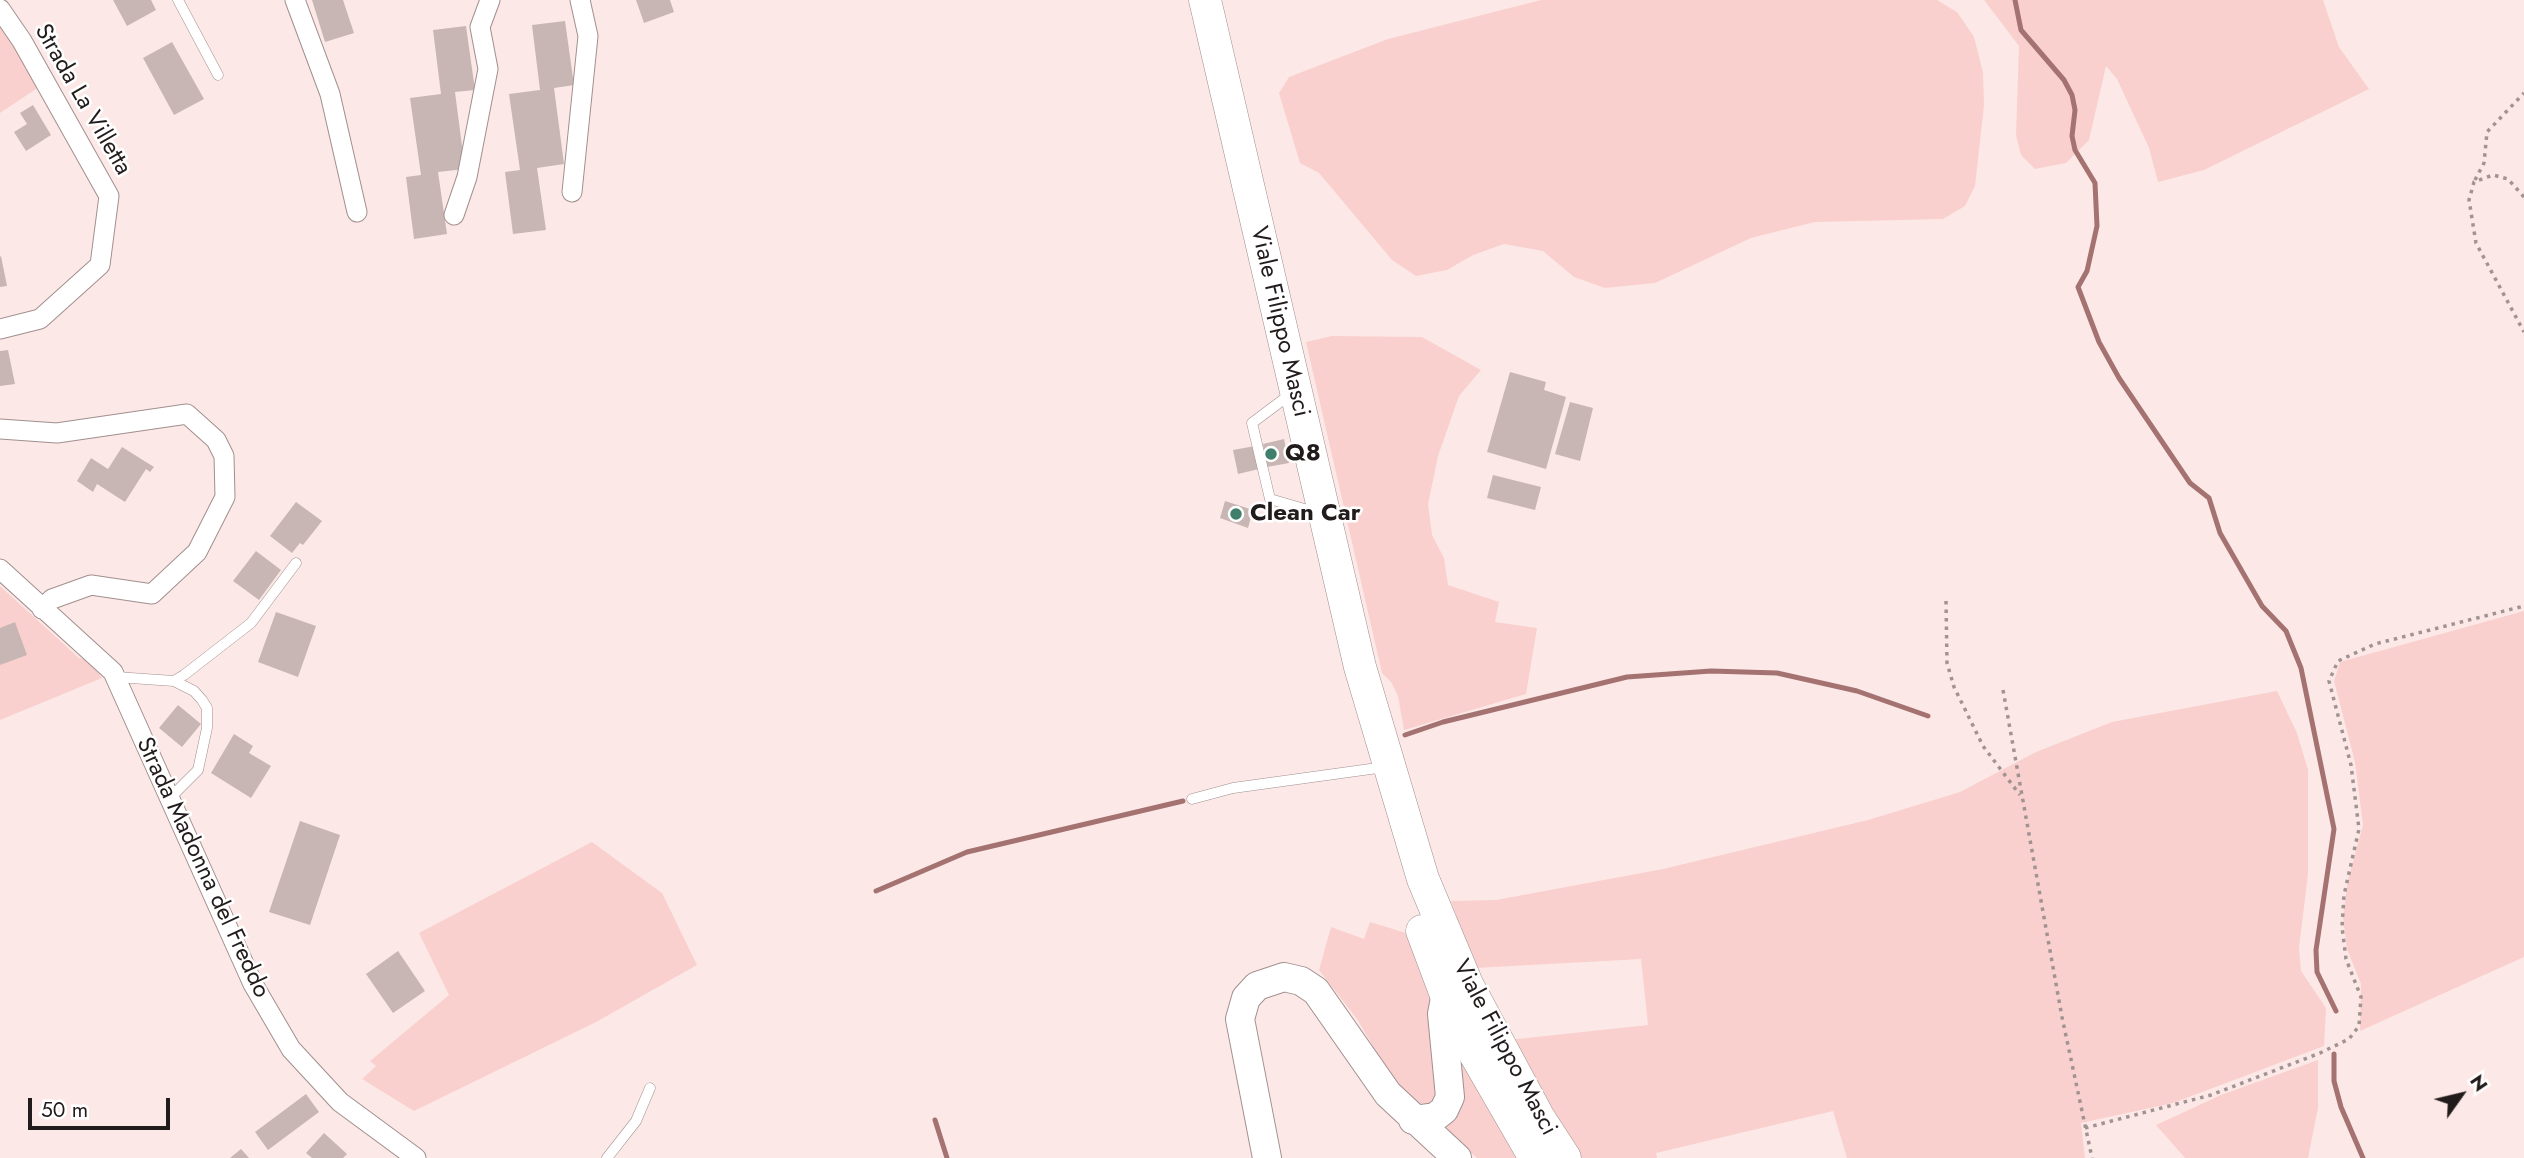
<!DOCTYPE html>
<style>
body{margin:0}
#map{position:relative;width:2524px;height:1158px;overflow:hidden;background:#fce9e7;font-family:Jost,sans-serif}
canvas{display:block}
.north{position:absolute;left:2426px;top:1060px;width:70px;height:70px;-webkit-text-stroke:5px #fff;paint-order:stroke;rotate:56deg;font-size:19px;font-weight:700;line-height:28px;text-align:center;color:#221b1b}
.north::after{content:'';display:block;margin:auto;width:24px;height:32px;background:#221b1b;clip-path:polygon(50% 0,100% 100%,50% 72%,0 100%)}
.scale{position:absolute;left:28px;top:1098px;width:142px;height:32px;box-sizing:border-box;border:4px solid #221b1b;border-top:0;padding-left:9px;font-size:21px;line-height:24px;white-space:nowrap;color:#221b1b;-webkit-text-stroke:5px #fff;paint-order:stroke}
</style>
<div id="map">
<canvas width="2524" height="1158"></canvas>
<div class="north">N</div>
<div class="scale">50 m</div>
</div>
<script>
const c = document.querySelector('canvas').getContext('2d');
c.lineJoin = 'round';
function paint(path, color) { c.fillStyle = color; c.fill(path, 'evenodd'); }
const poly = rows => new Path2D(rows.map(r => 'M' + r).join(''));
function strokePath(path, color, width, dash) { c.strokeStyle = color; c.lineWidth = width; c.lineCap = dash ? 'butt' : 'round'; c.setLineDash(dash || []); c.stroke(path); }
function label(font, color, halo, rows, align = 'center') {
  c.font = font + ' Jost,sans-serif'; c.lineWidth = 5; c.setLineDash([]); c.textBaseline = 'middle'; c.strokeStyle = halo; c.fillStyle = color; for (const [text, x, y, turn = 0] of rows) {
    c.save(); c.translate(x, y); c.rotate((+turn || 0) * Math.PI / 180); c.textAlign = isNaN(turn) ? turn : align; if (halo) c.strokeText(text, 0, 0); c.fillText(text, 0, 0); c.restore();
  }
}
paint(poly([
 [1541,0,1937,0,1957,12,1974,37,1983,73,1984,105,1975,186,1965,206,1943,219,1815,222,1751,238,1655,283,1605,288,1574,277,1543,251,1504,244,1473,255,1447,270,1416,276,1392,260,1319,173,1300,163,1279,93,1289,77,1388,39],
 [1984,0,2323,0,2339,47,2369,89,2204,170,2158,182,2149,148,2117,79,2106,66,2089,140,2066,163,2035,169,2021,155,2016,135,2019,46],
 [0,20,39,87,0,113],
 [1332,336,1422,337,1481,370,1459,396,1438,456,1428,504,1432,535,1444,558,1448,585,1499,602,1495,622,1537,628,1526,694,1404,730,1398,696,1391,682,1382,673,1306,342],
 [0,586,79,658,88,659,102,678,0,720],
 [2524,611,2524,957,2360,1031,2361,984,2347,949,2343,917,2348,880,2363,825,2355,762,2334,681,2340,662],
 [2277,691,2297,733,2308,770,2308,874,2299,947,2301,971,2326,1008,2324,1046,2173,1103,2081,1123,2085,1158,1847,1158,1833,1111,1656,1153,1657,1158,1577,1158,1508,1040,1648,1025,1641,959,1475,968,1451,901,1496,900,1663,869,1868,820,1960,792,2036,752,2112,722],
 [592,842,662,893,697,965,596,1022,414,1111,362,1079,376,1066,370,1061,449,995,419,933],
 [1370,922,1406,933,1424,979,1437,1024,1442,1096,1430,1104,1415,1103,1387,1070,1357,1019,1319,970,1331,927,1364,939],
 [1458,1052,1524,1158,1477,1158,1437,1122],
 [2318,1060,2318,1108,2308,1158,2185,1158,2156,1125,2221,1095]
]), '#f9d0cd');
strokePath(poly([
 [2015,0,2021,30,2064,80,2072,95,2075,110,2072,136,2075,150,2095,183,2097,226,2087,271,2078,287,2099,342,2119,378,2190,483,2209,498,2220,533,2262,606,2286,631,2301,668,2334,829,2316,950,2317,972,2336,1011],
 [1405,735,1443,722,1627,677,1711,671,1777,673,1857,691,1928,716],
 [876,891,967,852,1183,801],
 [2334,1054,2334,1081,2341,1107,2363,1158],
 [935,1120,947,1158]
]), '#a47270', 5);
paint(poly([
 [113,0,151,0,156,10,127,26],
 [312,0,343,0,354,33,325,42],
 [636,0,670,0,674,12,644,23],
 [565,21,574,85,554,88,564,164,537,168,546,230,513,234,505,172,520,170,509,94,540,90,532,25],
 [466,26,475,90,455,92,465,169,438,172,447,234,414,239,406,177,421,175,410,98,441,94,433,30],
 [172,42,204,99,174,115,143,58],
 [33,105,51,135,26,151,14,132,27,124,20,113],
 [1,256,7,286,0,287,0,257],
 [8,350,15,384,0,386,0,351],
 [1510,372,1546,382,1544,390,1566,397,1546,469,1487,452],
 [1570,402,1593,408,1580,461,1555,454],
 [1284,439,1289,463,1267,467,1263,444],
 [1255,446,1259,469,1238,474,1233,450],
 [122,447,154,467,150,472,146,469,125,502,97,484,93,492,77,481,91,458,108,469],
 [1493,475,1541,487,1535,510,1487,498],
 [1225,501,1253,510,1248,528,1220,518],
 [296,502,322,521,303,545,300,543,292,553,270,536],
 [256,551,281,570,259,600,233,581],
 [276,612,316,626,298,677,258,662],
 [15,622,27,655,0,665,0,628],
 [178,705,201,724,182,747,159,728],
 [234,734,253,746,249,753,271,766,251,798,211,773],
 [300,821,340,835,310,925,269,912],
 [398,951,425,991,393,1013,366,974],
 [306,1094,319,1112,268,1150,255,1132],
 [324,1133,347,1154,343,1158,312,1158,306,1153],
 [241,1149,249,1158,230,1158]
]), '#c8b6b4');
const lane = poly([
 [178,0,218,75],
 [1292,393,1252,423,1270,499,1318,513],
 [116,677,174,681,184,675,251,623,296,563],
 [170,798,198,770,207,728,207,708,202,700,194,691,174,681],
 [1192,799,1233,788,1385,767],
 [607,1158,636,1121,650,1088]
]);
const street = poly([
 [295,0,330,94,357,212],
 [0,9,22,41,109,196,100,265,40,319,0,329],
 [572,192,588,36,580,0],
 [454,215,467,177,488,69,480,27,490,0],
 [0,429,57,433,187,414,216,440,224,456,225,497,197,552,152,594,91,585,52,599,42,609],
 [0,569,113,672,253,984,291,1049,340,1102,416,1158]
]);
const secondary = poly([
 [1413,1120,1435,1117,1444,1110,1450,1097,1442,1014,1447,987],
 [1267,1158,1240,1019,1246,998,1257,986,1284,977,1301,981,1316,991,1388,1094,1457,1158]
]);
const primary = poly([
 [1205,0,1360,667,1423,879,1467,984,1539,1118,1565,1158],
 [1422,931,1446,995,1475,1054,1535,1158]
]);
strokePath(lane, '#a18f8e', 11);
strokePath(street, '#a18f8e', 21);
strokePath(secondary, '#a18f8e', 30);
strokePath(primary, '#a18f8e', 33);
strokePath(poly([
 [2475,180,2484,163,2487,132,2524,93],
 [2524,197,2508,179,2493,175,2474,182,2469,200,2476,243,2524,332],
 [1946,601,1947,663,1954,687,1983,746,2020,795],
 [2003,690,2062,1017,2092,1158],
 [2085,1128,2211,1095,2320,1053,2349,1039,2359,1026,2361,997,2346,959,2342,927,2344,895,2359,829,2351,765,2329,681,2338,661,2375,644,2524,606]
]), '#a19392', 3.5, [3.5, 5]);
strokePath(lane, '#fff', 10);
strokePath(street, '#fff', 19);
strokePath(secondary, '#fff', 28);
strokePath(primary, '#fff', 32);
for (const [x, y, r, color] of [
 [1271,454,7,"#407f6c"],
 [1236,514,7,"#407f6c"]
]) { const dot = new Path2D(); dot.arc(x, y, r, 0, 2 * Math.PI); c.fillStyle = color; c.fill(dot); strokePath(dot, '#fff', 2.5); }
label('24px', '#221b1b', '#fff', [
 ["Strada La Villetta",82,100,60],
 ["Viale Filippo Masci",1279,322,77],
 ["Strada Madonna del Freddo",202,868,65],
 ["Viale Filippo Masci",1504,1048,62]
]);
label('bold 24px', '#221b1b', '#fff', [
 ["Q8",1285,454],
 ["Clean Car",1250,514]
], 'left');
</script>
